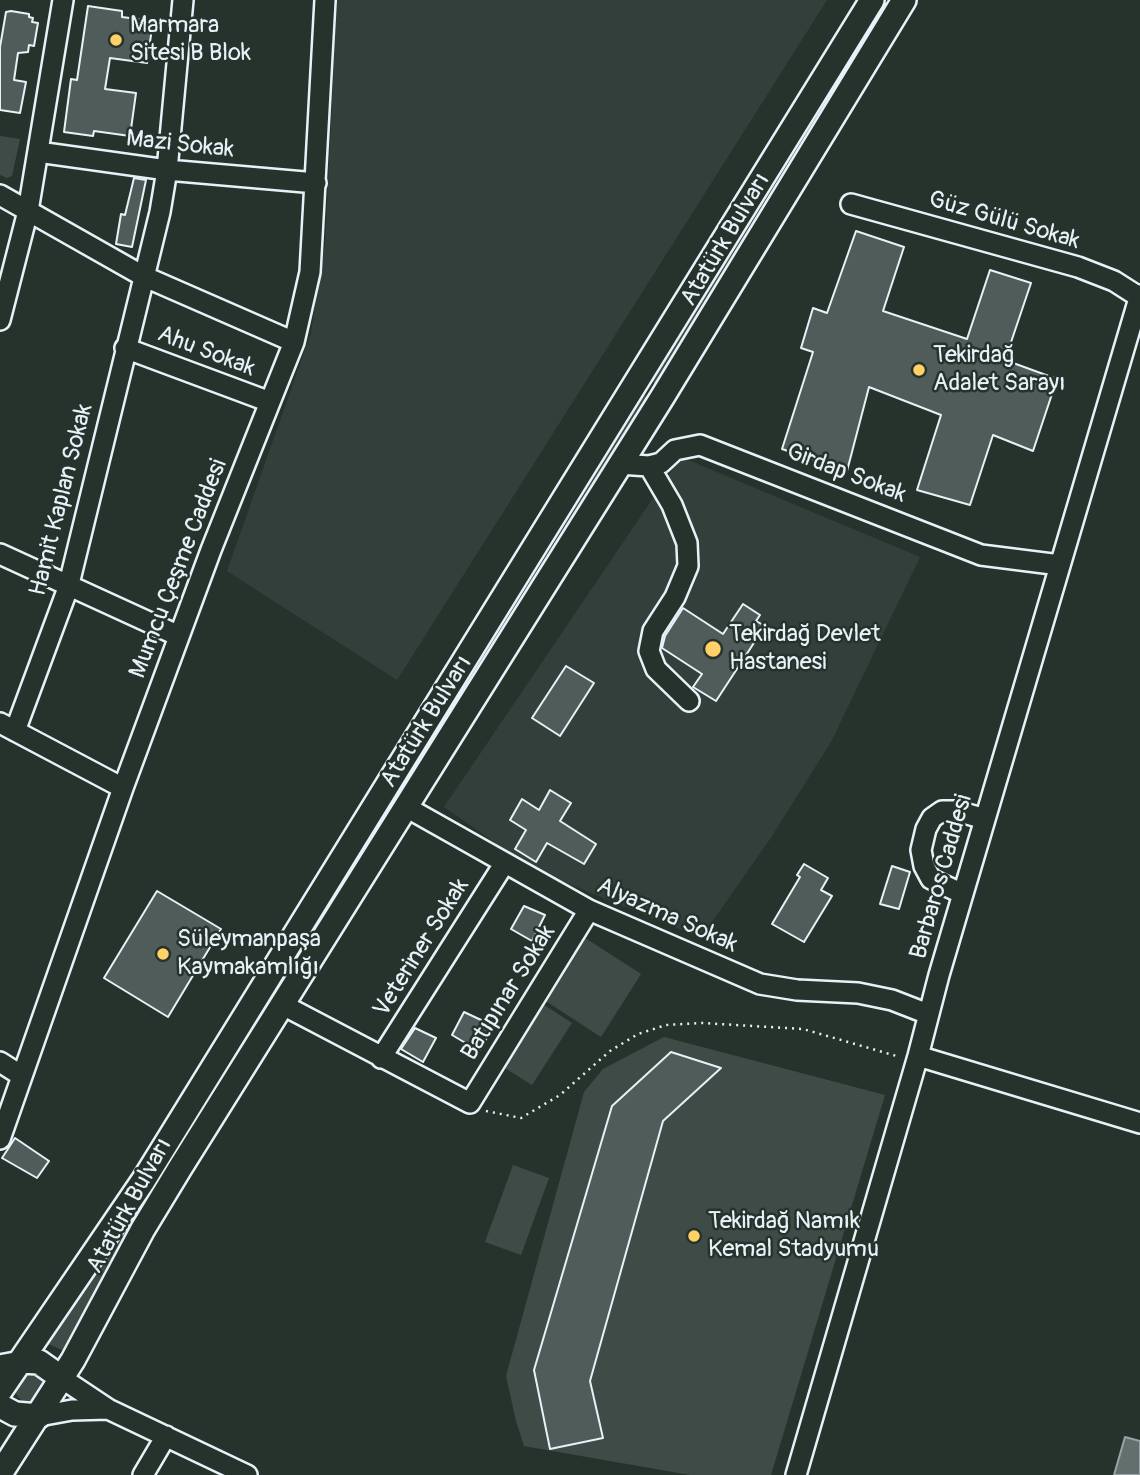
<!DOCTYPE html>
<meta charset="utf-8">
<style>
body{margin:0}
canvas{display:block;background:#26332d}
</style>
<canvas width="1140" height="1475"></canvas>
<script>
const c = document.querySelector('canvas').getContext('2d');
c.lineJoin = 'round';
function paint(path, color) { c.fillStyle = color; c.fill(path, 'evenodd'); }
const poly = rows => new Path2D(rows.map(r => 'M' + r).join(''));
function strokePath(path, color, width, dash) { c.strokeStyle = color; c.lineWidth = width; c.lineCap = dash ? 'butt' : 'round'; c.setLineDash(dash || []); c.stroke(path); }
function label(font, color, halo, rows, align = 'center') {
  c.font = font + ' Pangolin,sans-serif'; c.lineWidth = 5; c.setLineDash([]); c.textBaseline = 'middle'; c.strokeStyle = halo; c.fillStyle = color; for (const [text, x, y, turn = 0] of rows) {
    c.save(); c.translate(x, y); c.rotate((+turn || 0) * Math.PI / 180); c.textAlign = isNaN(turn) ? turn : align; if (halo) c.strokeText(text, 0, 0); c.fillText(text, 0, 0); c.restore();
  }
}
paint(poly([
 [337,0,827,0,397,680,227,571,311,333,325,245],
 [681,457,920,557,831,742,770,839,701,938,533,869,444,807]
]), '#333f3a');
paint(poly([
 [875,6,883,11,656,384,647,380],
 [0,136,20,139,12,176,7,178,0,175],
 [641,393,648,397,454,709,447,706],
 [439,721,447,725,256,1031,248,1026],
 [579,934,641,974,601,1037,538,996],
 [538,1001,572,1023,532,1085,497,1063],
 [664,1037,885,1095,771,1475,690,1475,524,1446,516,1421,506,1376,584,1092,603,1069],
 [221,1069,229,1074,141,1217,64,1351,42,1341],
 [513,1165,549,1178,521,1255,485,1242],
 '15 1388a14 14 0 1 1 28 0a14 14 0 1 1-28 0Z'
]), '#3e4b47');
const water = poly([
 [1125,1437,1140,1441,1140,1475,1114,1475,1125,1437]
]);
paint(water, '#636f6d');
strokePath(water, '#98a3a5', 2);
const building = poly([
 [88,6,122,11,122,17,153,21,147,63,110,58,105,89,136,93,130,136,94,131,93,136,64,132,71,79,77,80,88,6],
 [11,11,29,14,29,17,33,18,32,22,38,23,34,46,29,45,28,52,18,53,14,80,26,82,20,113,0,110,0,47,6,12,11,11],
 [134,178,146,180,132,247,116,244,121,214,125,215,134,178],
 [856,231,904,247,883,311,967,339,990,270,1031,283,1005,360,1057,379,1033,451,993,435,970,505,917,490,941,415,869,387,847,471,782,449,813,352,801,348,813,308,827,313,856,231],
 [743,604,760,615,756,621,765,626,716,701,693,687,702,674,662,648,665,636,683,608,723,634,743,604],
 [566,666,594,683,560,736,532,718,566,666],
 [550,790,571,803,560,821,596,844,584,864,547,843,536,862,515,849,526,830,510,820,522,799,539,810,550,790],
 [804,864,828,878,821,890,832,896,804,942,772,924,800,877,797,875,804,864],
 [892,866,910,872,899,909,880,904,892,866],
 [157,891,221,929,168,1017,104,978,157,891],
 [524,906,545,915,532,941,511,929,524,906],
 [464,1012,494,1026,479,1051,452,1035,464,1012],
 [415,1028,436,1038,423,1062,401,1049,415,1028],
 [671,1052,721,1068,663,1121,590,1381,603,1438,550,1449,534,1370,612,1106,671,1052],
 [15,1138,49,1161,37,1178,2,1158,15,1138]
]);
paint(building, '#505c59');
strokePath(building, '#e8f1f8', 2);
const minor = poly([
 [38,152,167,170,316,183],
 [0,195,143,276,294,342],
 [851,204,1078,267,1114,281,1139,297],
 [0,320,28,211,63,0],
 [125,348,270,402],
 [619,464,649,466,661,463,675,450,700,445,981,555,1060,565],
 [649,466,672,505,687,543,688,566,675,597,653,631,649,651,656,669,689,701],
 [0,554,179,636],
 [0,723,123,788],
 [15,731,68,588,160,212,167,170,183,0],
 [406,807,589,910,760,984,797,990,858,993,892,1000,928,1014],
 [963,894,931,879,924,866,921,850,926,829,932,818,942,811,957,811,985,819],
 [283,1005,470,1103,589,910],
 [918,1056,1140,1123],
 [381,1058,504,864],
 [0,1062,22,1076],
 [0,1139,123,788,211,550,294,342,310,272,325,0],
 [0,1365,21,1361],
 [63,1379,108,1409,247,1475],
 [39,1416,72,1410,108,1409],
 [143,1475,166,1436],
 [796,1475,918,1056,939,975,1140,295]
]);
const major = poly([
 [21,1361,39,1362,63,1379],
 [0,1391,143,1181,872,0],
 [0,1406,15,1414,39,1416],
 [0,1474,73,1360,143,1229,180,1168,663,396,904,0]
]);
strokePath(minor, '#e8f1f8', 24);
strokePath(major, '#e8f1f8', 28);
strokePath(poly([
 [486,1111,521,1118,560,1095,610,1051,638,1034,666,1025,702,1023,803,1029,900,1057]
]), '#e8f1f8', 2.5, [2, 5]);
strokePath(minor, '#26332d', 19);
strokePath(major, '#26332d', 23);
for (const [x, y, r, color] of [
 [116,40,7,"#ffd166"],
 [919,370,7,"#ffd166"],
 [713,649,9,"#ffd166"],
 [163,954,7,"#ffd166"],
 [694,1236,7,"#ffd166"]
]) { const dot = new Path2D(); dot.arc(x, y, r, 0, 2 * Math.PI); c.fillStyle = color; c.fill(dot); strokePath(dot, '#26332d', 2.5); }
label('24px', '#e8f1f8', '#26332d', [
 ["Marmara",130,26],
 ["Sitesi B Blok",130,54],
 ["Tekirdağ",933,356],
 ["Adalet Sarayı",933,384],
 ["Tekirdağ Devlet",729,635],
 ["Hastanesi",729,663],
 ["Süleymanpaşa",177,940],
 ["Kaymakamlığı",177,968],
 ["Tekirdağ Namık",708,1222],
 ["Kemal Stadyumu",708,1250]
], 'left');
label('24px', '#e8f1f8', '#26332d', [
 ["Mazi Sokak",180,145,6],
 ["Güz Gülü Sokak",1004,221,16],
 ["Atatürk Bulvarı",726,240,-59],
 ["Ahu Sokak",206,352,21],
 ["Girdap Sokak",846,474,21],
 ["Hamit Kaplan Sokak",62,500,-76],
 ["Mumcu Çeşme Caddesi",179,569,-69],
 ["Atatürk Bulvarı",427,722,-58],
 ["Barbaros Caddesi",942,877,-74],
 ["Alyazma Sokak",667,916,24],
 ["Veteriner Sokak",422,948,-58],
 ["Batıpınar Sokak",509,993,-58],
 ["Atatürk Bulvarı",130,1206,-61]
]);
</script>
